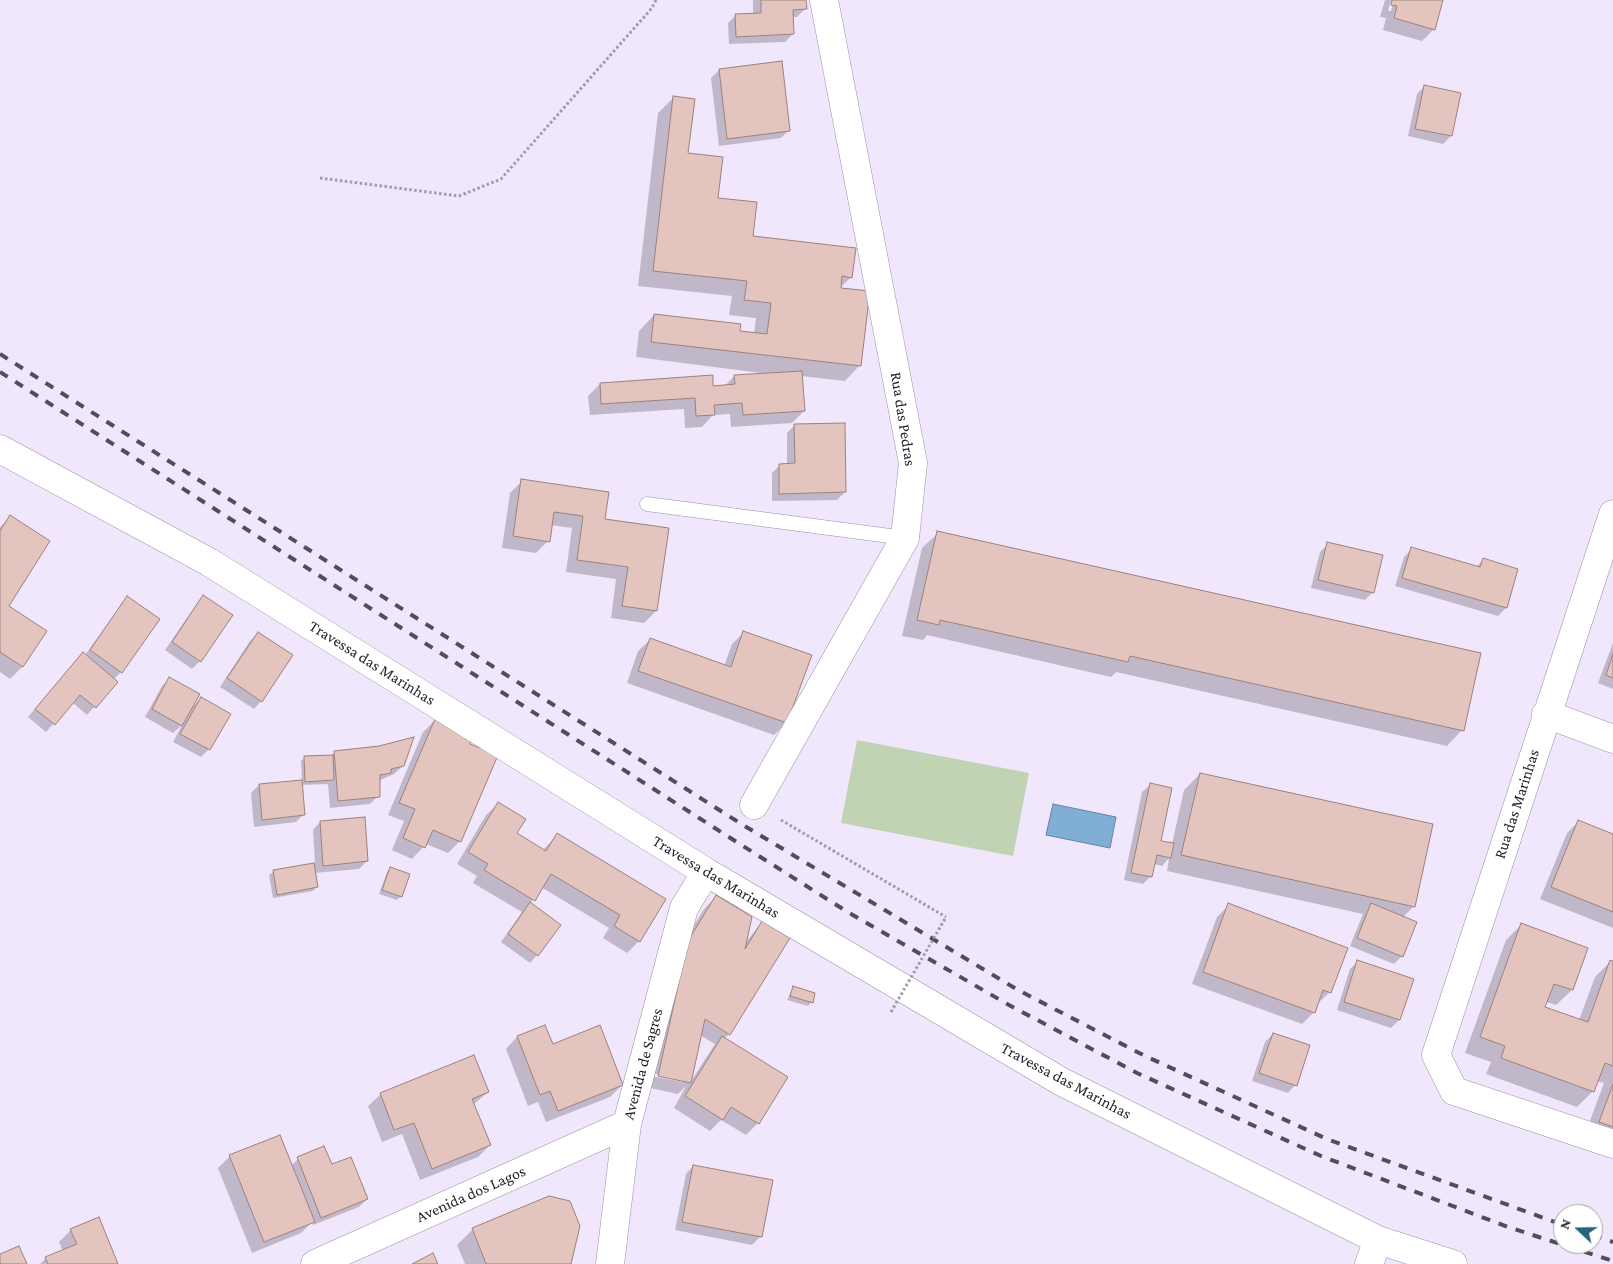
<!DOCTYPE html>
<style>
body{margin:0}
#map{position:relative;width:1613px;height:1264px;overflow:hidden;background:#f0e7fc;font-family:"Crimson Pro",serif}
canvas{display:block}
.north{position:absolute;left:1553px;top:1204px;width:50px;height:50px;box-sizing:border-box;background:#fff;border:1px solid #a7a5a9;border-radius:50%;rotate:291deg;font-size:14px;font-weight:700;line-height:20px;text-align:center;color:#231f29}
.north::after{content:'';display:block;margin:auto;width:18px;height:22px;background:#26627a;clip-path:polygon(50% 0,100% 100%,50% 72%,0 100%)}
</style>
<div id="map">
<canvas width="1613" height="1264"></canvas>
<div class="north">N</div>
</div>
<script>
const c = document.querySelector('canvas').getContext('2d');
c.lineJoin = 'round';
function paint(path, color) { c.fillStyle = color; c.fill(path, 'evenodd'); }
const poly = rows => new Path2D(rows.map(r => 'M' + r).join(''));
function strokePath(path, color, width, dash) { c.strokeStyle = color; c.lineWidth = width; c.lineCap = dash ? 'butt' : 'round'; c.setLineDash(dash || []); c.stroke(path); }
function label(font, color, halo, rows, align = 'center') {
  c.font = font + ' "Crimson Pro",serif'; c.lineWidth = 4.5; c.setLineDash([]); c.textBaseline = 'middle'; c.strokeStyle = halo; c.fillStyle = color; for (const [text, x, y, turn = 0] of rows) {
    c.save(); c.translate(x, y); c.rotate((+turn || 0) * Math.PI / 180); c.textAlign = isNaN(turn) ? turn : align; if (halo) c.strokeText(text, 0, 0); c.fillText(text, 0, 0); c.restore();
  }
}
paint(poly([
 [857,740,1029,773,1013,856,841,823]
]), '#c1d3b3');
const water = poly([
 [1053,804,1116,817,1110,848,1046,835,1053,804]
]);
paint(water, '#80aed4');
strokePath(water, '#6483a1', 1);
paint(poly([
 [753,0,805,0,805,9,797,17,792,17,793,34,785,42,729,44,728,23,736,15,753,14],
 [1385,0,1391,0,1388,11,1391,11,1394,0,1442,0,1434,29,1422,41,1383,30,1386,18,1380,17],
 [781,62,789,130,781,138,719,146,711,78,719,70],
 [1425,86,1451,136,1443,144,1408,136,1417,94],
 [673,98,687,155,717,199,752,237,851,277,839,289,860,365,845,381,801,376,804,411,792,423,731,427,730,414,713,415,702,427,685,428,684,409,590,415,588,396,600,384,712,387,724,387,734,376,769,374,636,357,639,331,654,315,754,334,756,318,729,315,732,296,638,286,658,113],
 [795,425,845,492,837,500,772,501,772,473,780,465,787,465,787,433],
 [522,481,604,520,656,611,644,623,611,618,616,579,566,572,572,528,551,525,548,541,536,553,502,548,510,493],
 [10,517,7,607,45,631,22,667,10,679,0,672,0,527],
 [938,533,1462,730,1447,746,1116,672,1111,677,927,635,923,640,902,636,922,548],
 [1328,544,1373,592,1365,600,1311,588,1320,552],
 [1412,549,1476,567,1483,560,1517,569,1506,608,1498,616,1395,586,1404,557],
 [127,597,121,672,113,680,116,682,87,715,72,702,46,732,28,717,76,662,85,655],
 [204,597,200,661,192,669,165,650,196,605],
 [744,632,786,723,774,735,627,683,638,651,650,640,724,666,732,644],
 [258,633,261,701,254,709,220,687,250,641],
 [1613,643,1613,689,1598,683],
 [170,678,191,708,201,698,229,714,209,749,201,757,173,742,182,725,173,733,145,717,162,686],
 [435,720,468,744,460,841,448,853,426,844,412,859,392,850,404,821,388,815,423,732],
 [335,752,403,766,394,774,378,781,378,796,370,804,330,808,328,784,301,785,304,814,296,822,254,827,251,793,259,785,302,782,301,761,304,758,331,756],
 [1200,774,1414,906,1403,917,1402,956,1394,964,1350,946,1363,914,1167,871,1169,858,1162,866,1154,864,1151,876,1143,884,1124,880,1142,792,1150,785,1160,842,1172,844,1184,790],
 [498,804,515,834,543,850,557,835,664,899,639,941,627,953,603,938,609,928,541,887,530,904,537,955,530,963,501,942,522,912,473,883,477,876,457,864,486,815],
 [1579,821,1613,835,1613,928,1540,899,1567,833],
 [320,822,367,861,359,869,314,873,317,887,313,891,273,898,269,875,273,872,315,864,313,830],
 [391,868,401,896,397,900,379,894,387,872],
 [716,897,746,942,762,922,729,1034,724,1039,758,1123,746,1135,721,1120,710,1131,674,1108,686,1086,678,1094,646,1087,676,954,704,909],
 [700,1035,715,1044,691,1081],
 [652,1073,683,1080,683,1082,651,1076],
 [1229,905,1330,992,1317,1004,1314,1012,1302,1024,1192,984,1217,917],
 [1521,925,1572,990,1556,1005,1546,1002,1544,1007,1579,1020,1595,977,1611,961,1613,962,1613,1148,1584,1137,1604,1083,1597,1081,1593,1091,1577,1107,1486,1074,1491,1062,1465,1053,1506,940],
 [1358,961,1412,979,1399,1020,1391,1028,1337,1010,1350,969],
 [793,988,811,1002,808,1006,787,1000],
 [545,1027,552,1046,622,1085,610,1097,546,1122,538,1102,528,1106,506,1049,517,1037],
 [1273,1034,1295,1085,1288,1093,1252,1081,1265,1042],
 [473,1057,488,1092,473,1105,490,1145,478,1157,420,1180,402,1134,382,1142,368,1106,380,1095],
 [230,1156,291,1166,298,1159,331,1166,367,1199,359,1207,313,1225,312,1222,301,1233,252,1253,218,1168],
 [693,1166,771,1181,760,1237,752,1245,675,1230,686,1174],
 [473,1229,570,1264,465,1264,457,1245],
 [71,1230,116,1264,40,1264,46,1258,63,1251,59,1242]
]), '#0003');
const building = poly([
 [761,0,806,0,807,9,793,10,794,34,736,37,735,14,761,13,761,0],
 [1392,0,1443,0,1435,30,1394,18,1397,6,1391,5,1392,0],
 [782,61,790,131,727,139,719,69,782,61],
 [1424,85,1461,93,1452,136,1415,129,1424,85],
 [673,96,695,99,688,153,723,157,718,198,757,202,753,236,856,248,852,278,842,276,841,288,870,291,861,366,651,342,654,314,741,324,740,331,767,334,771,303,744,300,747,281,653,271,673,96],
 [802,371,805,411,743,415,742,403,714,405,715,415,696,416,695,398,601,404,600,383,713,375,713,386,735,384,734,375,802,371],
 [845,423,846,492,779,494,779,464,795,463,794,424,845,423],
 [521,479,609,492,605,519,669,528,657,611,622,606,628,567,577,560,583,516,554,512,550,542,513,536,521,479],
 [10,515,50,541,9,606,47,631,23,667,0,652,0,531,10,515],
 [937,531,1481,653,1464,731,1130,656,1128,662,940,620,939,625,917,620,937,531],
 [1327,542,1383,555,1374,593,1318,580,1327,542],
 [1411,547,1480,567,1483,558,1518,569,1507,608,1402,578,1411,547],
 [203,595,233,615,201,662,172,642,203,595],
 [127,596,160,619,122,673,90,650,127,596],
 [743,631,812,655,787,723,638,671,650,638,731,667,743,631],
 [258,632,293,655,262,702,227,678,258,632],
 [83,652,118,682,96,708,80,695,55,725,35,709,83,652],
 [1613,654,1613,678,1606,675,1613,654],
 [169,677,200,694,182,726,152,709,169,677],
 [201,697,231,714,210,750,180,734,201,697],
 [435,719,474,735,470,744,498,755,461,842,433,830,425,848,403,838,415,809,399,803,435,719],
 [414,737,404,766,391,769,391,773,380,775,380,797,338,801,334,751,379,746,414,737],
 [333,755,334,780,305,782,304,756,333,755],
 [1200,773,1433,824,1415,907,1181,855,1200,773],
 [302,780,305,815,262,820,259,784,302,780],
 [1150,783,1172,788,1161,841,1174,843,1171,858,1157,855,1152,877,1131,873,1150,783],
 [498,802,526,819,517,833,546,851,557,833,666,899,640,942,614,926,620,915,551,874,535,901,484,870,488,864,468,852,498,802],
 [365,817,368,861,323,866,320,821,365,817],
 [1578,820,1613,834,1613,912,1551,887,1578,820],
 [314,863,318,887,277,895,273,870,314,863],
 [390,867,410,874,402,897,382,890,390,867],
 [716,895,752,917,745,949,762,921,790,938,730,1035,705,1019,691,1083,658,1076,688,941,716,895],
 [530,902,561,925,538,956,508,934,530,902],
 [1228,903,1348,948,1331,993,1323,990,1315,1013,1203,972,1228,903],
 [1371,903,1417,922,1403,957,1357,938,1371,903],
 [1521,923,1588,948,1573,990,1554,984,1545,1007,1588,1022,1610,960,1613,961,1613,1066,1605,1063,1594,1092,1501,1058,1505,1046,1480,1037,1521,923],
 [1357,960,1414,979,1400,1020,1344,1002,1357,960],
 [793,986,815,993,813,1003,790,996,793,986],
 [545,1025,553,1044,600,1025,623,1085,558,1111,550,1091,540,1095,517,1036,545,1025],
 [1273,1033,1310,1045,1297,1086,1259,1073,1273,1033],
 [722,1036,788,1077,759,1124,731,1107,723,1120,685,1096,722,1036],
 [474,1055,489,1092,472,1099,491,1145,432,1169,414,1123,394,1130,380,1093,474,1055],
 [1613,1084,1613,1127,1599,1122,1613,1084],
 [280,1135,315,1222,264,1242,229,1155,280,1135],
 [324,1146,332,1164,351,1157,368,1199,321,1218,297,1157,324,1146],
 [693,1165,773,1180,762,1237,682,1222,693,1165],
 [549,1196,570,1201,580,1226,571,1264,486,1264,472,1228,549,1196],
 [99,1217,118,1264,48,1264,45,1257,77,1244,70,1229,99,1217],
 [19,1246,27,1264,0,1264,0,1254,19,1246],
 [433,1253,438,1264,412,1264,433,1253]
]);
paint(building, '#e4c4be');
strokePath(building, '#9d807b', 1);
const service = poly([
 [647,504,905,538]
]);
const minor = poly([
 [0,449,209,562,706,872,1062,1082,1378,1240,1453,1264],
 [1613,514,1436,1055,1454,1091,1613,1144],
 [1546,714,1613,739],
 [754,805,905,538,913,463,824,0],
 [315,1264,627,1124],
 [610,1264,627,1124,684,908,706,872],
 [1369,1264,1378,1240]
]);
strokePath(service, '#9b90a8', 15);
strokePath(minor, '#9b90a8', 29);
strokePath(poly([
 [320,178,459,196,501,179,652,8,656,0],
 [781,820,946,917]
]), '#a19aab', 3, [2.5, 2.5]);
strokePath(service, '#fff', 14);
strokePath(minor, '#fff', 28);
strokePath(poly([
 [0,354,743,825,1018,990,1145,1056,1327,1139,1563,1225],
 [0,372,732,839,846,911,1009,1005,1137,1073,1321,1156,1508,1227,1613,1261],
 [1593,1235,1613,1242]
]), '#524d59', 4, [9, 9]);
strokePath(poly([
 [891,1012,946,917]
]), '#a19aab', 3, [2.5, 2.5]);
label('16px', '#231f29', '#fff', [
 ["Rua das Pedras",903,419,81],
 ["Travessa das Marinhas",372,663,32],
 ["Rua das Marinhas",1517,804,-72],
 ["Travessa das Marinhas",716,877,31],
 ["Avenida de Sagres",643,1064,-75],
 ["Travessa das Marinhas",1066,1081,28],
 ["Avenida dos Lagos",471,1194,-24]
]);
</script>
